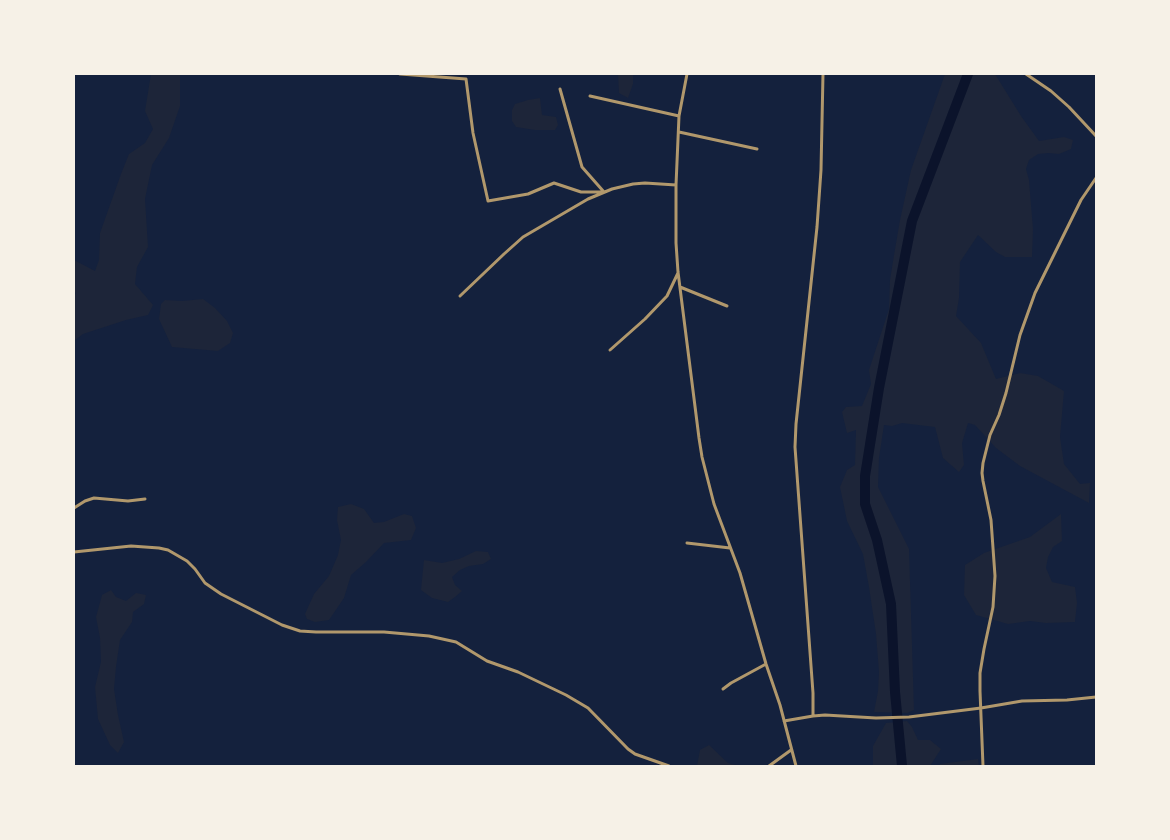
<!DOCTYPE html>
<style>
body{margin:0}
#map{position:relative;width:1170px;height:840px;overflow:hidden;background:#14213d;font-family:"IBM Plex Sans",sans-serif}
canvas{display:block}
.frame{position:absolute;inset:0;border:75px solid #f6f1e7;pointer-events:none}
</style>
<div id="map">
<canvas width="1170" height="840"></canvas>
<div class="frame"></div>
</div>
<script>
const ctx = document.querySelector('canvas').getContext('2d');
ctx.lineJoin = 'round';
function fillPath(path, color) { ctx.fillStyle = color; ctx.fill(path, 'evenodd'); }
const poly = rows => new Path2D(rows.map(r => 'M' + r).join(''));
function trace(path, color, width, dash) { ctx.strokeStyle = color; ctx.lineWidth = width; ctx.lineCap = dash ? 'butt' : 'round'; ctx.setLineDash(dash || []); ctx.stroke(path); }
const green = poly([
 [151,74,180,74,180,106,169,138,152,165,145,199,148,247,137,267,135,284,153,305,148,315,126,320,83,334,74,341,74,296,76,293,74,292,74,260,95,271,99,260,100,233,121,174,129,154,145,143,153,129,145,111],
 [618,74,633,74,633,84,628,98,619,93],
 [945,74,995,74,1021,116,1039,141,1064,137,1073,140,1071,149,1059,154,1048,153,1038,154,1029,160,1026,169,1029,180,1033,229,1032,257,1005,257,996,252,978,235,960,262,959,298,956,316,981,343,996,379,1020,373,1038,376,1064,391,1060,437,1064,464,1080,484,1090,483,1089,503,1020,466,996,448,975,425,968,423,962,443,964,465,959,472,943,458,935,427,902,423,892,426,884,425,879,458,878,487,909,549,914,710,907,713,874,712,878,691,879,672,876,634,869,587,863,554,847,521,840,487,847,470,855,465,856,430,847,433,842,412,846,407,862,406,871,384,869,370,889,309,890,280,894,255,900,220,911,170],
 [540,98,542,115,556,117,558,125,555,130,535,130,516,127,512,121,512,110,515,104,528,100],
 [203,299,215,308,227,321,233,333,230,343,218,351,172,347,159,319,161,304,165,300,182,301],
 [351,504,364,509,374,523,384,522,404,514,412,516,416,528,411,540,384,543,366,562,351,575,344,598,329,620,315,622,307,619,305,614,314,594,329,576,338,555,341,540,337,520,338,507],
 [1061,514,1062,541,1053,547,1048,557,1046,568,1052,582,1075,587,1077,603,1075,622,1046,623,1030,621,1008,624,976,615,964,595,965,565,984,553,1030,537],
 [476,551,488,552,491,559,483,564,469,566,460,570,452,577,455,585,462,591,455,597,448,602,432,598,421,590,424,560,442,563,459,559],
 [111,590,116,597,126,601,136,593,146,595,144,604,133,612,132,622,120,640,116,667,114,689,118,715,124,742,118,753,110,745,98,719,95,687,101,662,100,638,96,617,102,595],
 [907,721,912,727,918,740,930,740,941,749,930,766,873,766,873,746,886,723],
 [709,745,728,763,739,766,697,766,700,750],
 [978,759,979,766,940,766,940,764]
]);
const river = poly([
 [902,766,895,692,891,604,877,540,865,504,865,476,879,388,912,221,968,74]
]);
const minor = poly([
 [400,74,466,79,473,133,488,201,528,194,554,183,581,192,604,192,582,167,560,89],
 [687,74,679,116,676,185,676,243,678,272,699,438,702,457,714,504,740,573,766,664,780,705,796,766],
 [1026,74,1051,91,1069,107,1096,136],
 [590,96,679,116],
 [679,132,757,149],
 [680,287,727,306],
 [460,296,504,254,523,237,588,199,612,189,633,184,645,183,676,185],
 [610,350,645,319,667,296,678,273],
 [74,508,85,501,94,498,128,501,145,499],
 [687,543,730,548],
 [74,552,131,546,159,548,168,550,187,561,195,569,205,583,221,594,282,625,300,631,316,632,384,632,429,636,456,642,487,661,518,672,566,695,588,708,628,749,635,754,669,766],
 [723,689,731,683,766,664],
 [813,716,813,693,795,447,796,424,817,227,821,170,823,74],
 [784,721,813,716,825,715,876,718,909,717,981,708,1022,701,1067,700,1096,697],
 [769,766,791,750],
 [983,766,980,691,980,673,984,649,993,607,995,576,991,520,983,481,982,473,983,463,990,435,999,415,1006,393,1020,335,1035,293,1081,200,1096,178]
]);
fillPath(green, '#1d2539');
trace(river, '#0b132b', 10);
trace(minor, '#b1986c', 3);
</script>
